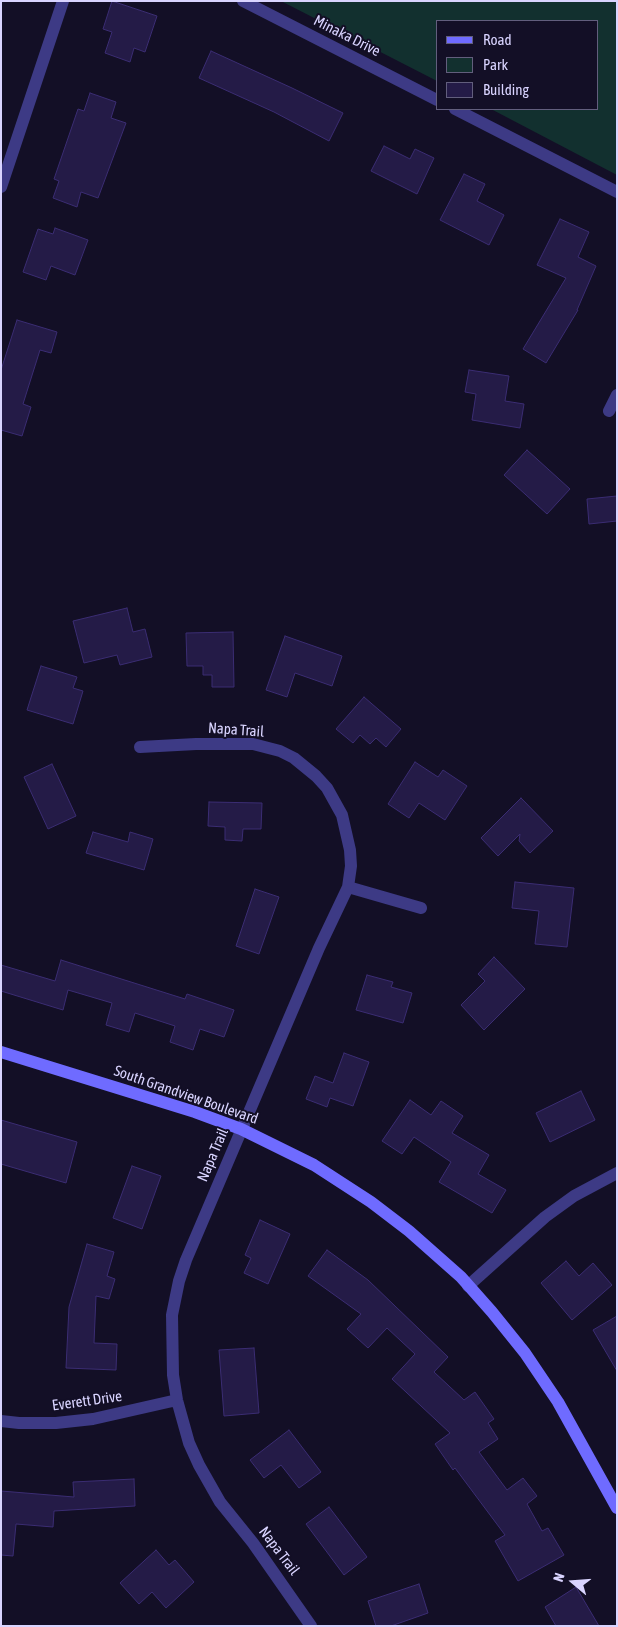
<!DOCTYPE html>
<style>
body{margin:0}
#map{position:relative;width:618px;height:1627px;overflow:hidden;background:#130f26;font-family:"Asap Condensed",sans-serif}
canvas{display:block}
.frame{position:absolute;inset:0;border:2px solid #d9d4ff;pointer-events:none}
.legend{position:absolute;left:436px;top:20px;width:162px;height:90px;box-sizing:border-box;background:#130f26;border:1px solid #625e7d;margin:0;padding:6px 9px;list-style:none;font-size:15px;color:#d9d4ff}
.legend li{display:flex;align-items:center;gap:10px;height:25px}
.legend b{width:25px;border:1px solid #625e7d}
.north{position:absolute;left:548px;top:1557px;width:50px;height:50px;-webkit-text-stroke:4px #130f26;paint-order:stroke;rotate:288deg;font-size:14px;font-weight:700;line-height:20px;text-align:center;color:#d9d4ff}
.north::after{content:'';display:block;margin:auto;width:18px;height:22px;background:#d9d4ff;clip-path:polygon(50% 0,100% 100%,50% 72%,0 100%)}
</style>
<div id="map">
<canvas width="618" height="1627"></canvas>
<div class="frame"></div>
<ul class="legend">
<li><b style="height:6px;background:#6f6bff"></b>Road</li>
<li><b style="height:14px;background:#12302f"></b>Park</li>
<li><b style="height:14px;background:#241b47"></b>Building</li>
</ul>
<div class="north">N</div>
</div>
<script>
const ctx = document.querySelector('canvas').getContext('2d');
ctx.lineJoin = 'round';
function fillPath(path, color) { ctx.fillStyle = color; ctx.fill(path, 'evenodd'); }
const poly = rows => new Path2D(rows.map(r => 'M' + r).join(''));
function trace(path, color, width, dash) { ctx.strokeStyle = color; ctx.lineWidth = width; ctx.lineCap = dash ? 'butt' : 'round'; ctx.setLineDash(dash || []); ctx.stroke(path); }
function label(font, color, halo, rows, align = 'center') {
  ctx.font = font + ' "Asap Condensed",sans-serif'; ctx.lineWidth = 4; ctx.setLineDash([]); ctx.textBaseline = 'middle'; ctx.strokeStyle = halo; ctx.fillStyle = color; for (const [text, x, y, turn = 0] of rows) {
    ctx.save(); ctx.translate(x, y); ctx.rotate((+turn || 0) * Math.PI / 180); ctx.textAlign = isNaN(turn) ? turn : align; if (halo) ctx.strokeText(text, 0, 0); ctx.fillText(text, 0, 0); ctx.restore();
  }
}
const green = poly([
 [281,1,617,1,617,175,491,109,597,109,597,21,437,21,437,81]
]);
const building = poly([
 [112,1,157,16,145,52,134,48,130,62,105,53,112,32,103,29,112,1],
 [211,51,292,88,343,113,329,141,274,112,199,78,211,51],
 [90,93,116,102,111,118,126,123,98,198,81,192,77,207,53,198,59,181,54,179,78,109,84,111,90,93],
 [384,146,410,159,415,149,434,158,417,194,371,171,384,146],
 [464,174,485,184,477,201,504,215,489,245,440,220,464,174],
 [560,219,589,232,578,257,596,266,577,310,578,310,546,363,523,349,566,278,537,265,560,219],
 [55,228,88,240,75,275,51,266,46,280,23,272,38,229,53,234,55,228],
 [17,320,57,332,51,353,40,350,23,404,31,407,22,436,1,430,1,370,17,320],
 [469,370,509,376,505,401,524,404,520,428,472,420,476,394,465,392,469,370],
 [527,450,570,489,547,514,504,475,527,450],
 [617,496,617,521,589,524,587,499,617,496],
 [127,608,133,632,145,629,152,657,120,665,117,655,84,663,73,621,127,608],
 [233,632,234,687,212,687,212,675,203,675,203,666,187,666,186,633,233,632],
 [285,636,342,656,332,686,295,673,287,697,266,690,285,636],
 [41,666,77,677,73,688,83,691,73,724,27,710,41,666],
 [364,697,401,729,386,747,376,738,370,744,360,735,353,743,336,729,364,697],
 [415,762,438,777,443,770,467,786,445,820,419,803,409,818,388,804,415,762],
 [52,764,76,816,48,829,24,777,52,764],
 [521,798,553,831,530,853,519,841,520,834,498,856,481,838,521,798],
 [209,802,262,803,261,829,243,829,242,841,225,840,225,827,208,826,209,802],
 [93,832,128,842,130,832,153,839,144,870,86,853,93,832],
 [515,882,574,888,567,947,535,944,539,911,512,908,515,882],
 [255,889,279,897,259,954,236,946,255,889],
 [494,957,525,989,484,1030,461,1005,485,981,478,974,494,957],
 [61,960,185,999,187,994,234,1010,224,1037,200,1029,193,1050,170,1042,175,1026,135,1013,129,1032,106,1025,112,1003,68,990,63,1010,1,991,1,965,55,981,61,960],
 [367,975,393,982,391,987,412,993,403,1023,356,1010,367,975],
 [344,1053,369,1062,353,1106,330,1098,327,1107,306,1099,315,1076,333,1083,344,1053],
 [581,1091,595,1120,550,1142,536,1113,581,1091],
 [410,1100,431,1115,441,1101,463,1116,452,1133,489,1155,478,1174,506,1190,492,1213,439,1182,451,1162,414,1137,402,1154,382,1141,410,1100],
 [1,1120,77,1142,66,1183,1,1164,1,1120],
 [132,1166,161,1176,142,1229,113,1218,132,1166],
 [260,1220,290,1234,268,1284,244,1273,251,1258,245,1255,260,1220],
 [87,1244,114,1252,107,1276,115,1279,109,1299,96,1296,94,1343,117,1344,116,1370,66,1368,69,1307,87,1244],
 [327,1250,368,1280,448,1357,434,1372,464,1400,475,1392,494,1419,488,1423,498,1439,479,1452,507,1490,523,1478,537,1496,527,1504,542,1531,548,1528,564,1555,518,1581,495,1541,505,1535,455,1468,453,1470,435,1444,450,1433,392,1379,415,1354,387,1328,368,1348,347,1329,361,1314,308,1276,327,1250],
 [566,1261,579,1276,593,1263,612,1285,572,1320,541,1283,566,1261],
 [617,1316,617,1371,593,1330,617,1316],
 [254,1348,259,1413,224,1416,219,1350,254,1348],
 [289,1430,321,1472,299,1488,281,1465,264,1478,250,1460,289,1430],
 [134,1479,135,1506,54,1511,53,1527,16,1524,13,1556,1,1555,1,1491,74,1497,73,1482,134,1479],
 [329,1507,367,1557,344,1575,306,1524,329,1507],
 [156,1550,169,1565,175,1560,194,1582,166,1608,152,1592,139,1604,120,1583,156,1550],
 [419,1584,428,1613,391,1626,376,1626,368,1601,419,1584],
 [576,1587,599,1626,556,1626,545,1607,576,1587]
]);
const street = poly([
 [243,1,437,100],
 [455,109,617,192],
 [1,187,63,1],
 [609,411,617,395],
 [140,747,196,744,253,744,280,751,294,758,316,776,327,788,342,815,350,850,351,866,348,887,319,948,186,1260,179,1281,172,1315,173,1375,177,1400,189,1443,199,1465,220,1502,253,1543,311,1626],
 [348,887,421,908],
 [468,1286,545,1217,574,1196,617,1173],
 [1,1421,19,1423,56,1423,93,1419,177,1400]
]);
const secondary = poly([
 [1,1052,195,1112,241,1129,314,1165,371,1202,409,1231,461,1277,492,1312,525,1353,558,1402,617,1508]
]);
const streetNames = [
 ["Minaka Drive",347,36,27],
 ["Napa Trail",236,730,4],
 ["South Grandview Boulevard",186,1095,19],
 ["Napa Trail",213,1155,-67],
 ["Everett Drive",87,1401,-8],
 ["Napa Trail",279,1551,53]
];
fillPath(green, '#12302f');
fillPath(building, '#241b47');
trace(building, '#3b2d73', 1);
trace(street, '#3d3a85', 12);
trace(secondary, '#6f6bff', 12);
label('15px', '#d9d4ff', '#130f26', streetNames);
</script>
